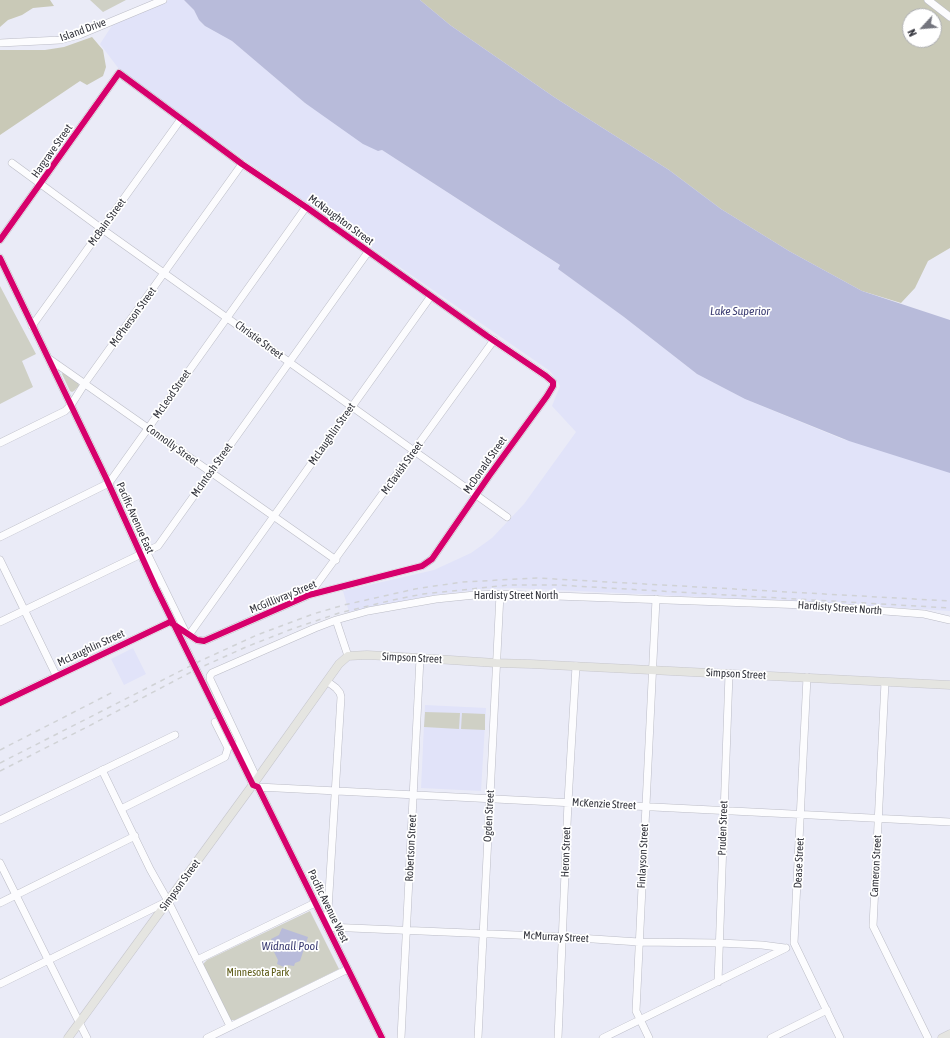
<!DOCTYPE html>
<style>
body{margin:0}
#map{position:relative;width:950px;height:1038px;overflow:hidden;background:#eaebf7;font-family:"Asap Condensed",sans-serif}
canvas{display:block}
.north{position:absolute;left:902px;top:8px;width:40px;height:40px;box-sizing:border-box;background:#fff;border:1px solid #adaeb1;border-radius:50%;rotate:244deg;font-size:11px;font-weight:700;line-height:16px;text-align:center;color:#33343c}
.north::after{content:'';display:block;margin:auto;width:14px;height:18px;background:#73747d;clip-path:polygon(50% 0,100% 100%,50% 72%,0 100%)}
</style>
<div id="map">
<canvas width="950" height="1038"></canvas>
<div class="north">N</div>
</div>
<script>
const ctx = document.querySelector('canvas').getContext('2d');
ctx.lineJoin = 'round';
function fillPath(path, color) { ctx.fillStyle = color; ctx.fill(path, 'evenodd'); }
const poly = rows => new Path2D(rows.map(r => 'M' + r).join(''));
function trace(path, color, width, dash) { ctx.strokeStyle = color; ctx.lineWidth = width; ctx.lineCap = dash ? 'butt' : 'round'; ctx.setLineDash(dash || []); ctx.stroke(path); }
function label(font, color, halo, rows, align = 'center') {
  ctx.font = font + ' "Asap Condensed",sans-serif'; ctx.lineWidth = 3.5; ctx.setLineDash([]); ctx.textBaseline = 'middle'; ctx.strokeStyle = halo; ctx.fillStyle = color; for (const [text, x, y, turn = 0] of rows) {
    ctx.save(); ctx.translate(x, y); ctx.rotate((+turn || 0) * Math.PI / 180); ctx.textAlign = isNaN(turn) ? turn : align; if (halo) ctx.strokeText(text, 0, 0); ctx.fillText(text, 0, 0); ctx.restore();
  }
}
const built = poly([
 [169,0,184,0,194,10,199,20,205,26,232,41,305,103,378,151,382,150,561,266,558,269,624,317,697,374,745,399,842,439,893,452,950,471,950,611,825,603,515,588,485,589,434,595,349,612,343,591,434,570,471,553,492,538,524,504,576,432,552,406,560,386,550,371,245,160,119,69,100,44,113,24],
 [133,648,146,674,124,685,111,659],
 [425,705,486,708,481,791,421,788]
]);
const green = poly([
 [90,0,126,0,103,12],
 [0,286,36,354,22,361,33,387,0,404],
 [63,372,78,382,79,386,74,391,72,392,70,391,62,374],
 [425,712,460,713,459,729,424,727],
 [462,713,485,714,485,730,461,729],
 [310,911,339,969,235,1020,231,1020,228,1017,203,967,204,963,207,960]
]);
const forest = poly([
 [0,0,50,0,54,6,33,8,22,15,8,20,0,27],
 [420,0,950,0,950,248,928,261,915,288,901,303,862,291,789,251,721,209,669,170,554,97,450,25],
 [910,16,934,16,934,40,910,40],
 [92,37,103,50,106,67,103,76,87,85,80,81,0,135,0,50,45,50,64,47]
]);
const water = poly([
 [184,0,420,0,450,25,554,97,669,170,721,209,789,251,862,291,950,320,950,473,849,441,745,399,697,374,624,317,558,269,560,265,382,150,378,151,363,144,305,103,232,41,205,26,199,20,194,10],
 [282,928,308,937,300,961,295,963,294,966,287,965,286,968,277,964,278,960,274,952,276,951,271,939,279,935]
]);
const minor = poly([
 [928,0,950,17],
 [0,43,60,40,79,35,163,0],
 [12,163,102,229,507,517],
 [0,240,119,73,242,164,306,207,487,336,546,376,553,382,553,386,547,396,489,476,432,559,422,566,309,595,204,641,197,640,170,622,0,703],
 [0,258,106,478,156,588],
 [32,326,181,119],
 [48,358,336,560],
 [0,443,65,411,71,405,85,383,242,164],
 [0,537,109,483,306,207],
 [146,551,185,631],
 [0,560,56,675],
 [309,595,494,340],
 [336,620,348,656],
 [0,622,158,546,368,252],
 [189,635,431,296],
 [807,677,794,943,840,1038],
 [885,682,873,926,928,1038],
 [233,744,253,785,258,787,382,1038],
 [102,770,150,869,168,901,230,1026],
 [257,779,210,679,210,676,212,673,315,628,336,620,368,611,436,599,475,595,500,594,806,605,924,614,950,620],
 [258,787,950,822],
 [121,809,225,757,228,748,215,722],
 [0,820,175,735],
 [0,863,87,1038],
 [0,903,135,836],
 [327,926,341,697,340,693,336,688,328,682],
 [327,927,563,937,639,942,719,943,762,945,785,948],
 [197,960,315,903],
 [718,982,729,674],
 [0,984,168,901],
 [207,1038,348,969],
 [401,1038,420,658],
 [478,1038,500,594],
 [558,1038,568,802,576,666],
 [603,1038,786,948],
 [649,1038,636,1011,656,599],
 [771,1038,827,1010]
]);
const major = poly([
 [68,1038,257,779,339,664,348,656,367,655,420,658,496,663,531,664,950,685],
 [942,1038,950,1034]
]);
const rail = poly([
 [0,750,115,691],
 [0,763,200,661,257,635,313,614,344,605,415,589,462,582,537,578,950,601],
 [0,771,89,726,195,670,246,647,292,629,339,613,393,600,423,594,509,585,557,585,950,608]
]);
const minorBridge = poly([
 [156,588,233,744]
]);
const cycleway = poly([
 [0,240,119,73,242,164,306,207,487,336,546,376,553,382,553,386,547,396,489,476,432,559,422,566,309,595,204,641,197,640,170,622,0,703],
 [0,258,106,478,156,588,253,785,258,787,382,1038]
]);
const streetNames = [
 ["Island Drive",83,30,-20],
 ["Hargrave Street",52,151,-55],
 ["McNaughton Street",341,220,36],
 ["McBain Street",107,222,-54],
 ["McPherson Street",133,317,-54],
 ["Christie Street",259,340,36],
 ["McLeod Street",172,394,-55],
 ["McLaughlin Street",332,434,-55],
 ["Connolly Street",172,445,36],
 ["McDonald Street",485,465,-55],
 ["McTavish Street",402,468,-54],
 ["McIntosh Street",212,470,-55],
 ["Pacific Avenue East",135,518,66],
 ["Hardisty Street North",516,596],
 ["McGillivray Street",283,597,-22],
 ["Hardisty Street North",840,608,4],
 ["McLaughlin Street",91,648,-25],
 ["Simpson Street",412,658,3],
 ["Simpson Street",736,674,3],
 ["McKenzie Street",604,804,3],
 ["Ogden Street",489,816,-87],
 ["Pruden Street",723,828,-88],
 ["Robertson Street",411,848,-87],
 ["Heron Street",566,852,-88],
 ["Finlayson Street",643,856,-87],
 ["Dease Street",799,863,-87],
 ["Cameron Street",876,866,-87],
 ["Simpson Street",180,885,-54],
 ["Pacific Avenue West",328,906,64],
 ["McMurray Street",556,937,3]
];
const parkNames = [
 ["Minnesota Park",258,973]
];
const waterNames = [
 ["Lake Superior",740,311],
 ["Widnall Pool",290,946]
];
fillPath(built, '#e1e3f9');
fillPath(green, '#cfd0c5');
fillPath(forest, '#c9c9b7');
fillPath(water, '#b8bbda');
trace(minor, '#bbbcc6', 8);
trace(major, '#c7c7cd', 9);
trace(minor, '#fcfcfe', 7);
trace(major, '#e5e5e1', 8);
trace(rail, '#d0d2d5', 1.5, [5, 5]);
trace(minorBridge, '#bbbcc6', 8, []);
trace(minorBridge, '#fcfcfe', 7);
trace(cycleway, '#d6006c', 6);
label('11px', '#33343c', '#fff', streetNames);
label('11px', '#5d5b16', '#fff', parkNames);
label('italic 12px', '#3d3e73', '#fff', waterNames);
</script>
